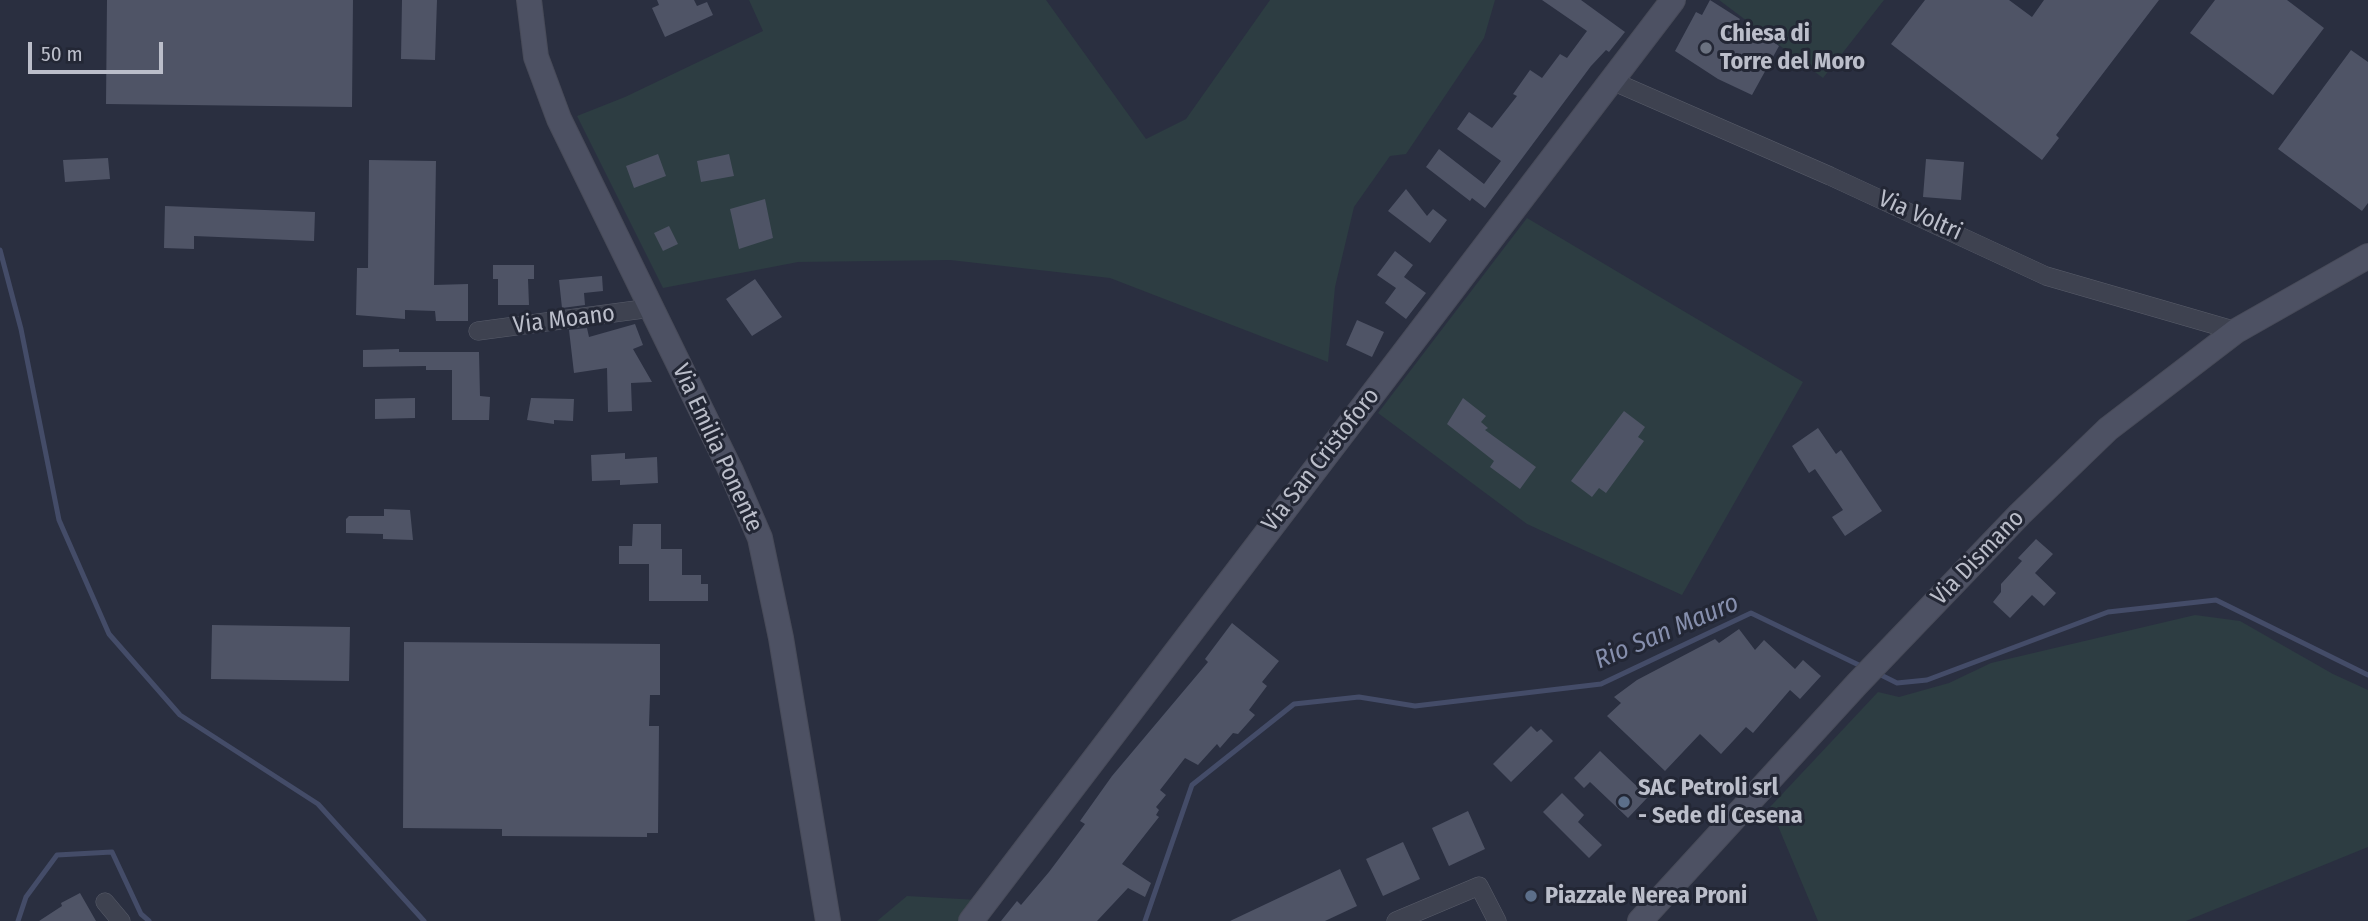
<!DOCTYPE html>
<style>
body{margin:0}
#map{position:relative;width:2368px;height:921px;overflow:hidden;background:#2a2f40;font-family:"Fira Sans Condensed",sans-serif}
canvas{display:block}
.scale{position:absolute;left:28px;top:42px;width:135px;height:32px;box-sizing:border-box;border:4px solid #bbbeca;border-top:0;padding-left:9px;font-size:21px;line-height:24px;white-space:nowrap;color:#bbbeca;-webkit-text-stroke:5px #232735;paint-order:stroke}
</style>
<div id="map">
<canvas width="2368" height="921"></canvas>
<div class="scale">50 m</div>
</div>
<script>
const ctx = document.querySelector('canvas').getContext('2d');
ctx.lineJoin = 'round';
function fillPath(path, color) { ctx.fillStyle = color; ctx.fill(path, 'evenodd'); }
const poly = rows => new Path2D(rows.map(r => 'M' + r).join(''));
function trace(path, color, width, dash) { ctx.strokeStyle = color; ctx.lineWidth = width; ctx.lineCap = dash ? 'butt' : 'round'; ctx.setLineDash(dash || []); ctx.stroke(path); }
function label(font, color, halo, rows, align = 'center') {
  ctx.font = font + ' "Fira Sans Condensed",sans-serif'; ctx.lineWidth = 6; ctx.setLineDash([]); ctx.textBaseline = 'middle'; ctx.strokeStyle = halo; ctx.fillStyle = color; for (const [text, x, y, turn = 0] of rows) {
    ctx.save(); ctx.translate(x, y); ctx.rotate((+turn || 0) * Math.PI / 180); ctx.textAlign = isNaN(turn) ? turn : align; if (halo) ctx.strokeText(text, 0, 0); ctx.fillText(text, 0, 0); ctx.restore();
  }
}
const green = poly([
 [749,0,1046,0,1146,139,1186,119,1270,0,1495,0,1484,38,1406,154,1390,156,1354,207,1335,287,1328,362,1110,278,950,260,798,262,663,288,577,116,625,97,763,31],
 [1719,0,1884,0,1823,78],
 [1527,218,1803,382,1682,595,1527,524,1378,413],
 [2195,615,2240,621,2333,674,2368,690,2368,847,2186,921,1818,921,1770,807,1878,692,1899,697,1949,683,1991,663],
 [907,896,978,900,962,921,877,921]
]);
const stream = poly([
 [0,250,21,329,59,520,109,634,180,715,318,804,424,921],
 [1877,673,1897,683,1927,680,2108,612,2216,600,2368,675],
 [18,921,26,897,57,855,112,852,141,914,149,921],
 [1145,921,1192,785,1294,704,1359,697,1415,706,1601,684,1751,613,1865,668]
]);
const building = poly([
 [107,0,353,0,352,107,106,104],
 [402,0,437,0,435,60,401,59],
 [657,0,694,0,697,6,707,2,713,15,665,37,652,8,659,5],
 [1542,0,1581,0,1625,32,1609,52,1606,50,1591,66,1485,208,1472,198,1470,201,1426,167,1439,149,1484,184,1501,161,1457,129,1469,112,1492,128,1517,96,1513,94,1530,70,1542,78,1560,54,1567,58,1587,31],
 [1710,0,1740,19,1736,25,1763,40,1765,36,1779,46,1752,95,1718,79,1675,51,1696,12,1702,15],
 [1925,0,2009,0,2032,17,2044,0,2159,0,2056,135,2059,138,2042,160,1891,44],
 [2215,0,2287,0,2324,28,2273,95,2190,33],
 [2351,50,2368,62,2368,203,2362,211,2278,149],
 [658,154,666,176,634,188,626,166],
 [729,154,734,176,701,182,697,161],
 [108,158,110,179,65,182,63,160],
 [1926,159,1964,162,1961,200,1923,197],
 [369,160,436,161,434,285,468,284,468,321,436,321,435,311,405,310,405,319,356,315,357,268,368,268],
 [1406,189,1427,216,1433,209,1447,220,1430,243,1388,211],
 [765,199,773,238,739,249,730,209],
 [165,206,315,212,314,241,194,236,194,249,164,248],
 [669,226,678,244,663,251,654,233],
 [1395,251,1413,265,1404,277,1426,293,1406,319,1385,303,1396,288,1377,275],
 [493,265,534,265,534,279,528,279,529,305,498,305,498,279,493,279],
 [602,276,603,291,584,293,585,305,562,308,559,280],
 [755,279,782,317,752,336,726,299],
 [1357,320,1384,332,1372,357,1346,345],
 [635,324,643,345,633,349,652,382,631,383,632,411,608,412,607,368,574,373,569,330,587,328,589,337],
 [399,349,399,352,479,352,480,396,490,397,489,420,452,420,452,370,426,370,426,366,363,367,363,350],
 [415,398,415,418,375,419,375,399],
 [531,398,574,399,573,421,554,420,554,424,527,420],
 [1463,398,1486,416,1481,422,1488,428,1485,430,1536,467,1520,489,1490,467,1494,461,1447,424],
 [1624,411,1645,427,1638,437,1644,441,1606,493,1599,488,1592,497,1571,481],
 [1818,428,1836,454,1841,450,1882,511,1845,536,1832,517,1843,510,1815,469,1809,473,1792,446],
 [625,453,625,459,657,457,658,483,620,485,620,480,592,481,591,455],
 [384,509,410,510,413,540,383,539,383,534,346,533,346,519,349,516,384,516],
 [633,524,661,524,661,549,682,549,682,575,701,575,701,584,708,584,708,601,649,601,649,564,619,564,619,546,632,546],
 [2036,539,2053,554,2035,573,2056,593,2044,606,2032,595,2010,618,1993,602,2001,592,2001,584,2022,561,2018,558],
 [1232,623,1279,661,1262,682,1267,686,1249,710,1255,715,1238,734,1233,733,1220,748,1217,744,1198,765,1185,758,1160,790,1166,795,1156,807,1159,810,1156,815,1159,817,1122,864,1151,883,1145,897,1128,888,1097,921,1001,921,1017,901,1021,905,1049,872,1085,824,1080,821,1112,776,1208,662,1205,659],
 [212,625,350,627,349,681,211,679],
 [1739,629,1755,650,1764,640,1795,669,1803,660,1821,676,1800,699,1790,690,1753,733,1746,727,1721,754,1700,734,1665,771,1607,716,1621,703,1614,697,1637,680,1715,639,1719,643],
 [404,642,660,644,660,695,650,695,649,726,659,726,658,833,647,833,647,837,502,836,502,829,403,828],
 [1531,726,1537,732,1541,729,1553,741,1511,782,1493,764],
 [1600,751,1648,797,1628,818,1590,782,1584,788,1574,778],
 [1562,793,1584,815,1578,822,1602,845,1589,858,1543,812],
 [1468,811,1485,849,1449,866,1432,828],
 [1403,842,1420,879,1383,896,1366,859],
 [1340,869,1357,906,1325,921,1230,921],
 [80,893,96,921,39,921,62,906,61,903]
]);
const street = poly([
 [1610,80,1830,176,2046,276,2236,331],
 [478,331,651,308],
 [105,902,121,921],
 [1396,921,1479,886,1497,921]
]);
const secondary = poly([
 [529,0,536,57,559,119,731,471,760,538,781,638,828,921],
 [971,921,1673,0],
 [1640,921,1857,684,2020,514,2108,429,2236,331,2368,256]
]);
const markers = [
 [1706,48,7,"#6b7280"],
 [1624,802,7,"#5c6f8a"],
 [1531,896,7,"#5c6f8a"]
];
const poiNames = [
 ["Chiesa di",1720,34],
 ["Torre del Moro",1720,62],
 ["SAC Petroli srl",1638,788],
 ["- Sede di Cesena",1638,816],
 ["Piazzale Nerea Proni",1545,896]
];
const streetNames = [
 ["Via Voltri",1920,216,24],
 ["Via Moano",564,320,-7],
 ["Via Emilia Ponente",717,448,65],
 ["Via San Cristoforo",1321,460,-52],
 ["Via Dismano",1978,558,-46]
];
const waterNames = [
 ["Rio San Mauro",1667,632,-23]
];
fillPath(green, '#2d3d42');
trace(stream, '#444c68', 5);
fillPath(building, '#4f5466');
trace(street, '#595d6a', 19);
trace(secondary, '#484b59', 26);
trace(street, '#3e4250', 18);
trace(secondary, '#4d5163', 24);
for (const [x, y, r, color] of markers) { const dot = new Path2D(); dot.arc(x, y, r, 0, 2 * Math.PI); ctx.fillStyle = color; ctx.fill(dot); trace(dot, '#232735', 2.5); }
label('bold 24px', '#bbbeca', '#232735', poiNames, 'left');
label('24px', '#bbbeca', '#232735', streetNames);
label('italic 26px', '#868fad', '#232735', waterNames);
</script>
